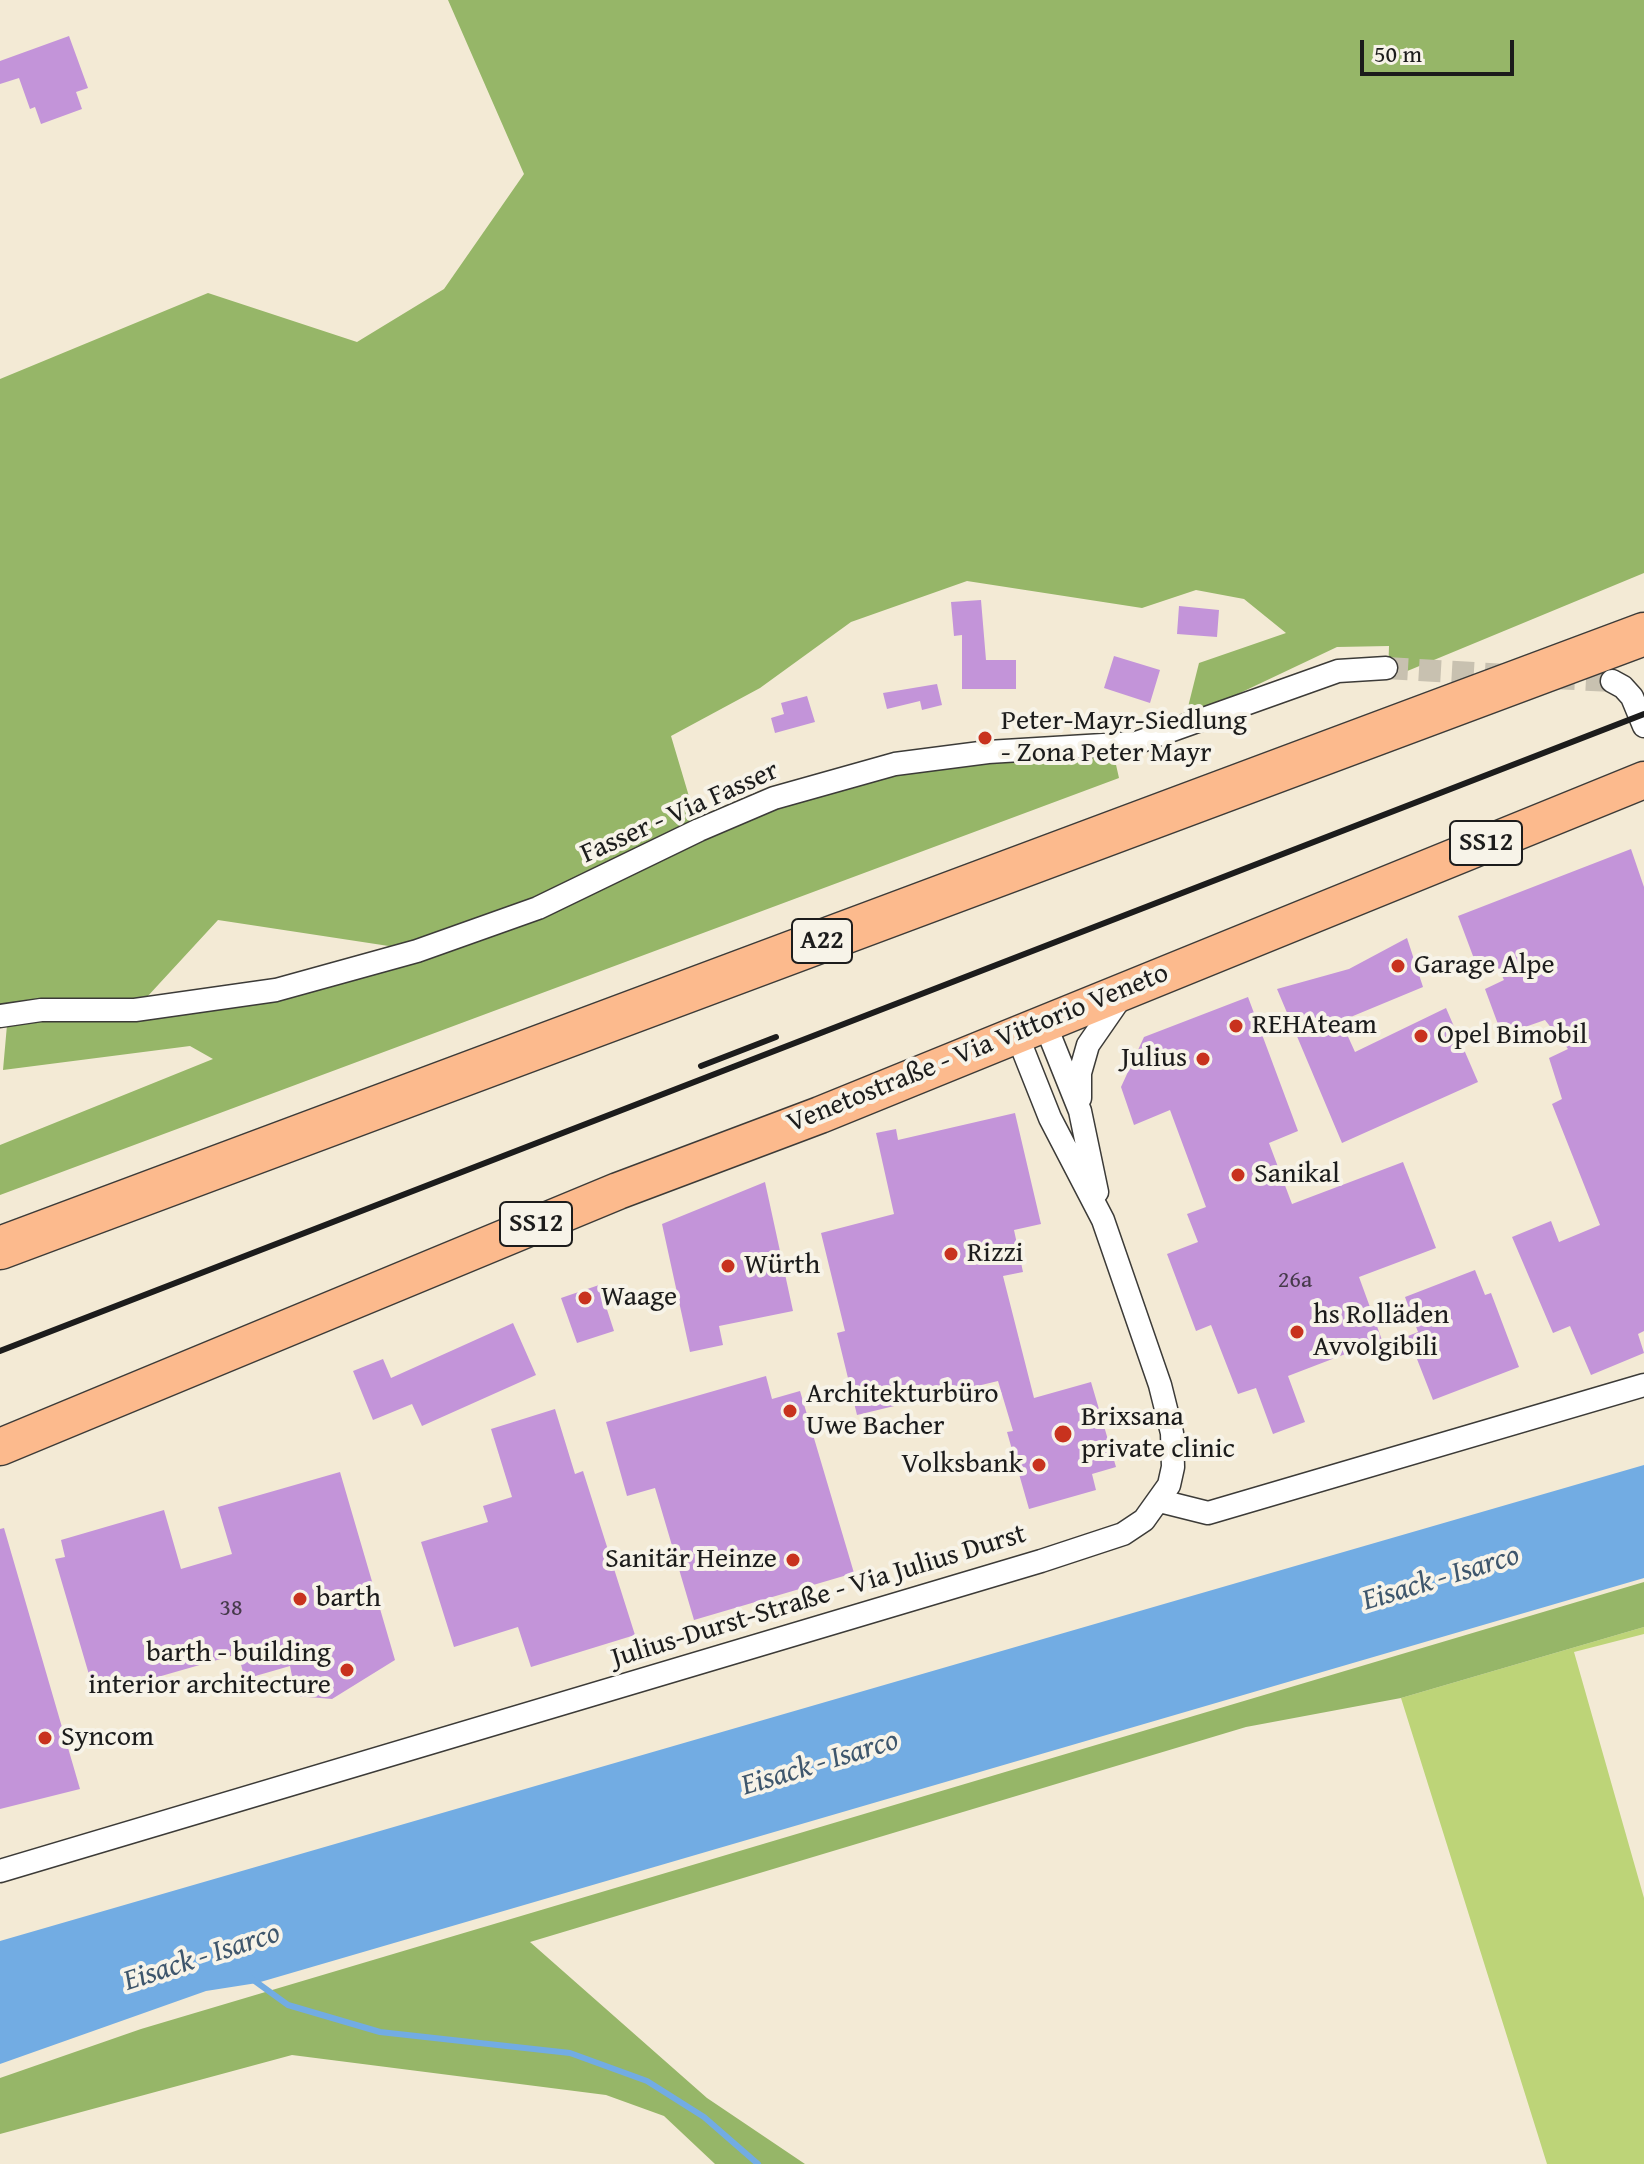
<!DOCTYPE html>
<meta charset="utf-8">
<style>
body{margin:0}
#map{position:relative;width:1644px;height:2164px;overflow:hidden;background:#f3ead5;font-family:"Gentium Book Plus",serif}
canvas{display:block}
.scale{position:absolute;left:1360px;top:40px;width:154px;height:36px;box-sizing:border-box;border:4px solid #1c1c1c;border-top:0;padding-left:10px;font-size:24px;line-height:28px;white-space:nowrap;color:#1c1c1c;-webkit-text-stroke:6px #f7f3e8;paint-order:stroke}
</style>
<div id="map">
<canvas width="1644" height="2164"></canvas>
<div class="scale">50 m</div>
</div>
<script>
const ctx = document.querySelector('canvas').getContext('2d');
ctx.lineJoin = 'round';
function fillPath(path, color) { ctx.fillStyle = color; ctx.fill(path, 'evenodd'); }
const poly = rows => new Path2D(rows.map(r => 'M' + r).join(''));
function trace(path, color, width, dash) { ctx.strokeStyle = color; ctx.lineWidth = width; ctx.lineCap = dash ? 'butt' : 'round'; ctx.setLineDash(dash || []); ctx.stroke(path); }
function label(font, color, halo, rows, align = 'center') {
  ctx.font = font + ' "Gentium Book Plus",serif'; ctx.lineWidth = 8; ctx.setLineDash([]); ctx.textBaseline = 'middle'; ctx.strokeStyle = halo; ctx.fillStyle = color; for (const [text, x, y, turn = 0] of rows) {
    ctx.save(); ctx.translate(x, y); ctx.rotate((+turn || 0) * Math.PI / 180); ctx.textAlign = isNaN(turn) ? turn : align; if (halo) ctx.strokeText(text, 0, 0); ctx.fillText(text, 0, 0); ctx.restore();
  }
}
const green = poly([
 [1644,1627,1644,1634,1574,1652,1644,1898,1644,2164,1547,2164,1401,1698]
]);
const forest = poly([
 [448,0,1644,0,1644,573,1388,679,1389,646,1337,647,1185,719,1199,663,1286,633,1244,599,1196,590,1142,608,967,581,851,622,760,688,671,736,699,830,895,764,1112,747,1119,778,0,1195,0,1145,213,1059,190,1046,3,1070,7,1025,135,1011,415,950,218,920,135,1010,0,1016,0,379,208,293,357,342,444,289,524,174],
 [1644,1582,1644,1627,1401,1698,1246,1727,530,1942,707,2098,805,2164,715,2164,664,2116,606,2095,292,2055,0,2134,0,2078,141,2029]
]);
const water = poly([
 [1644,1465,1644,1578,257,1983,206,1991,0,2064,0,1941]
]);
const stream = poly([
 [252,1979,288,2005,380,2032,570,2053,647,2081,704,2117,758,2164]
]);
const building = poly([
 [69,36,88,88,76,92,82,109,41,124,35,107,30,109,19,78,0,84,0,61],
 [981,600,986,660,1016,660,1016,689,962,689,962,635,954,636,951,602],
 [1179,606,1219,610,1217,637,1177,634],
 [1114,656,1160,670,1150,703,1104,688],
 [937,684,942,705,922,710,920,701,887,709,883,693],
 [807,696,815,722,775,733,771,718,784,714,781,703],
 [1631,849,1644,887,1644,1331,1638,1334,1644,1353,1591,1375,1570,1326,1553,1333,1512,1237,1551,1221,1559,1242,1600,1225,1552,1104,1562,1099,1549,1058,1568,1049,1545,1020,1502,1035,1485,989,1504,980,1493,957,1476,964,1458,916],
 [1407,938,1423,987,1341,1021,1355,1052,1446,1008,1478,1082,1342,1143,1277,989,1349,969],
 [1248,997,1298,1131,1269,1143,1292,1204,1403,1162,1436,1248,1359,1277,1382,1340,1288,1376,1305,1422,1273,1434,1256,1388,1238,1394,1211,1325,1196,1331,1167,1254,1198,1242,1187,1214,1206,1207,1170,1110,1134,1125,1121,1087,1144,1037],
 [1015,1113,1041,1224,1014,1230,1023,1272,1003,1276,1034,1398,1091,1382,1116,1467,1092,1474,1096,1490,1029,1509,1007,1432,1013,1431,998,1381,857,1415,837,1333,845,1331,821,1233,894,1214,876,1133,896,1129,898,1140],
 [765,1182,793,1311,719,1326,723,1345,690,1352,662,1224],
 [1475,1270,1485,1295,1491,1293,1519,1367,1433,1400,1408,1336,1418,1332,1405,1297],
 [599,1285,614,1331,577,1343,561,1298],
 [513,1323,536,1375,422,1426,412,1404,373,1420,353,1371,383,1359,391,1378],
 [766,1376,772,1399,800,1391,854,1573,694,1620,655,1488,627,1496,606,1422],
 [555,1409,575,1474,583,1471,635,1635,531,1667,518,1627,454,1647,421,1542,488,1522,483,1506,512,1497,491,1429],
 [340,1472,395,1660,332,1699,296,1696,290,1666,245,1679,238,1654,95,1695,55,1559,65,1557,61,1540,164,1510,181,1569,232,1554,218,1507],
 [4,1528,80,1789,0,1809,0,1529]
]);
const streetTunnel = poly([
 [1386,668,1507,675],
 [1553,678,1612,681]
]);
const street = poly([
 [1612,681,1623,687,1632,697,1644,726],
 [0,1016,41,1010,135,1010,276,990,417,951,538,908,699,830,774,798,895,764,988,752,1136,743,1338,671,1386,668],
 [1045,1024,1080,1111,1097,1192],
 [1080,1098,1080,1073,1088,1045,1124,993],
 [1160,1501,1208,1513,1644,1385],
 [0,1871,1041,1561,1123,1534,1144,1520,1169,1485,1173,1467,1172,1433,1160,1385,1103,1220,1050,1118,1017,1035]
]);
const primary = poly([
 [0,1447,618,1191,820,1115,1644,780]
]);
const highway = poly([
 [0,1248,1644,634]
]);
const rail = poly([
 [701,1066,776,1037],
 [0,1351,1644,714]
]);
const markers = [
 [985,738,8,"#c8321e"],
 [1398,966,8,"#c8321e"],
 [1236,1026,8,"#c8321e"],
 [1421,1036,8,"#c8321e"],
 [1203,1059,8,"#c8321e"],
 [1238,1175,8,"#c8321e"],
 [951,1254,8,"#c8321e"],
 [728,1266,8,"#c8321e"],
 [585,1298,8,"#c8321e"],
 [1297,1332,8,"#c8321e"],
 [790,1411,8,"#c8321e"],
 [1063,1434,10,"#c8321e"],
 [1039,1465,8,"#c8321e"],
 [793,1560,8,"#c8321e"],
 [300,1599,8,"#c8321e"],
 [347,1670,8,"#c8321e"],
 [45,1738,8,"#c8321e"]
];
const numberNames = [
 ["26a",1295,1281],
 ["38",231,1609]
];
const shields = [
 [1486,843,72],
 [822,941,60],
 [536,1224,72]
];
const shieldNames = [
 ["SS12",1486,843],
 ["A22",822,941],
 ["SS12",536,1224]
];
const poiNames = [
 ["Peter-Mayr-Siedlung",1001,722],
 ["- Zona Peter Mayr",1001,754],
 ["Garage Alpe",1414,966],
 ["REHAteam",1252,1026],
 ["Opel Bimobil",1437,1036],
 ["Julius",1187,1059,"right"],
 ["Sanikal",1254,1175],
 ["Rizzi",967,1254],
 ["Würth",744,1266],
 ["Waage",601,1298],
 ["hs Rolläden",1313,1316],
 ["Avvolgibili",1313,1348],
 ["Architekturbüro",806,1395],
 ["Uwe Bacher",806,1427],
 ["Brixsana",1081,1418],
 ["private clinic",1081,1450],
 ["Volksbank",1023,1465,"right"],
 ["Sanitär Heinze",777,1560,"right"],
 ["barth",316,1599],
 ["barth - building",331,1654,"right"],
 ["interior architecture",331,1686,"right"],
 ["Syncom",61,1738]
];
const streetNames = [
 ["Fasser - Via Fasser",680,813,-24],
 ["Venetostraße - Via Vittorio Veneto",978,1049,-22],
 ["Julius-Durst-Straße - Via Julius Durst",819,1597,-17]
];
const waterNames = [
 ["Eisack - Isarco",1441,1579,-17],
 ["Eisack - Isarco",820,1764,-17],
 ["Eisack - Isarco",202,1958,-18]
];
fillPath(green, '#bdd478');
fillPath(forest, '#96b668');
fillPath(water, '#72ace3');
trace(stream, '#72ace3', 6);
fillPath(building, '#c394d9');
trace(streetTunnel, '#c8c1b0', 22, [22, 11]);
trace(street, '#3c3b38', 25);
trace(primary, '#3c3b38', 39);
trace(highway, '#3c3b38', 45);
trace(street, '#fff', 22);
trace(primary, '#fcba8d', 36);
trace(highway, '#fcba8d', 42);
trace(rail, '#1c1c1c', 6);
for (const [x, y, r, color] of markers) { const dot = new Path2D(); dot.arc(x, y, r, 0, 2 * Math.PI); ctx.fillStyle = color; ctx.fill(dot); trace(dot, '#f7f3e8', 3); }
label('24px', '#463a4b', null, numberNames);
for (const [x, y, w] of shields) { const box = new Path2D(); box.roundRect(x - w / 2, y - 22, w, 44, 6); ctx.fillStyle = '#f7f3e8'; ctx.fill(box); trace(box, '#1c1c1c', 2); }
label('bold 26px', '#1c1c1c', null, shieldNames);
label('28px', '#1c1c1c', '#f7f3e8', poiNames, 'left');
label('28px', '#1c1c1c', '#f7f3e8', streetNames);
label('italic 30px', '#3e566c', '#f7f3e8', waterNames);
</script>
